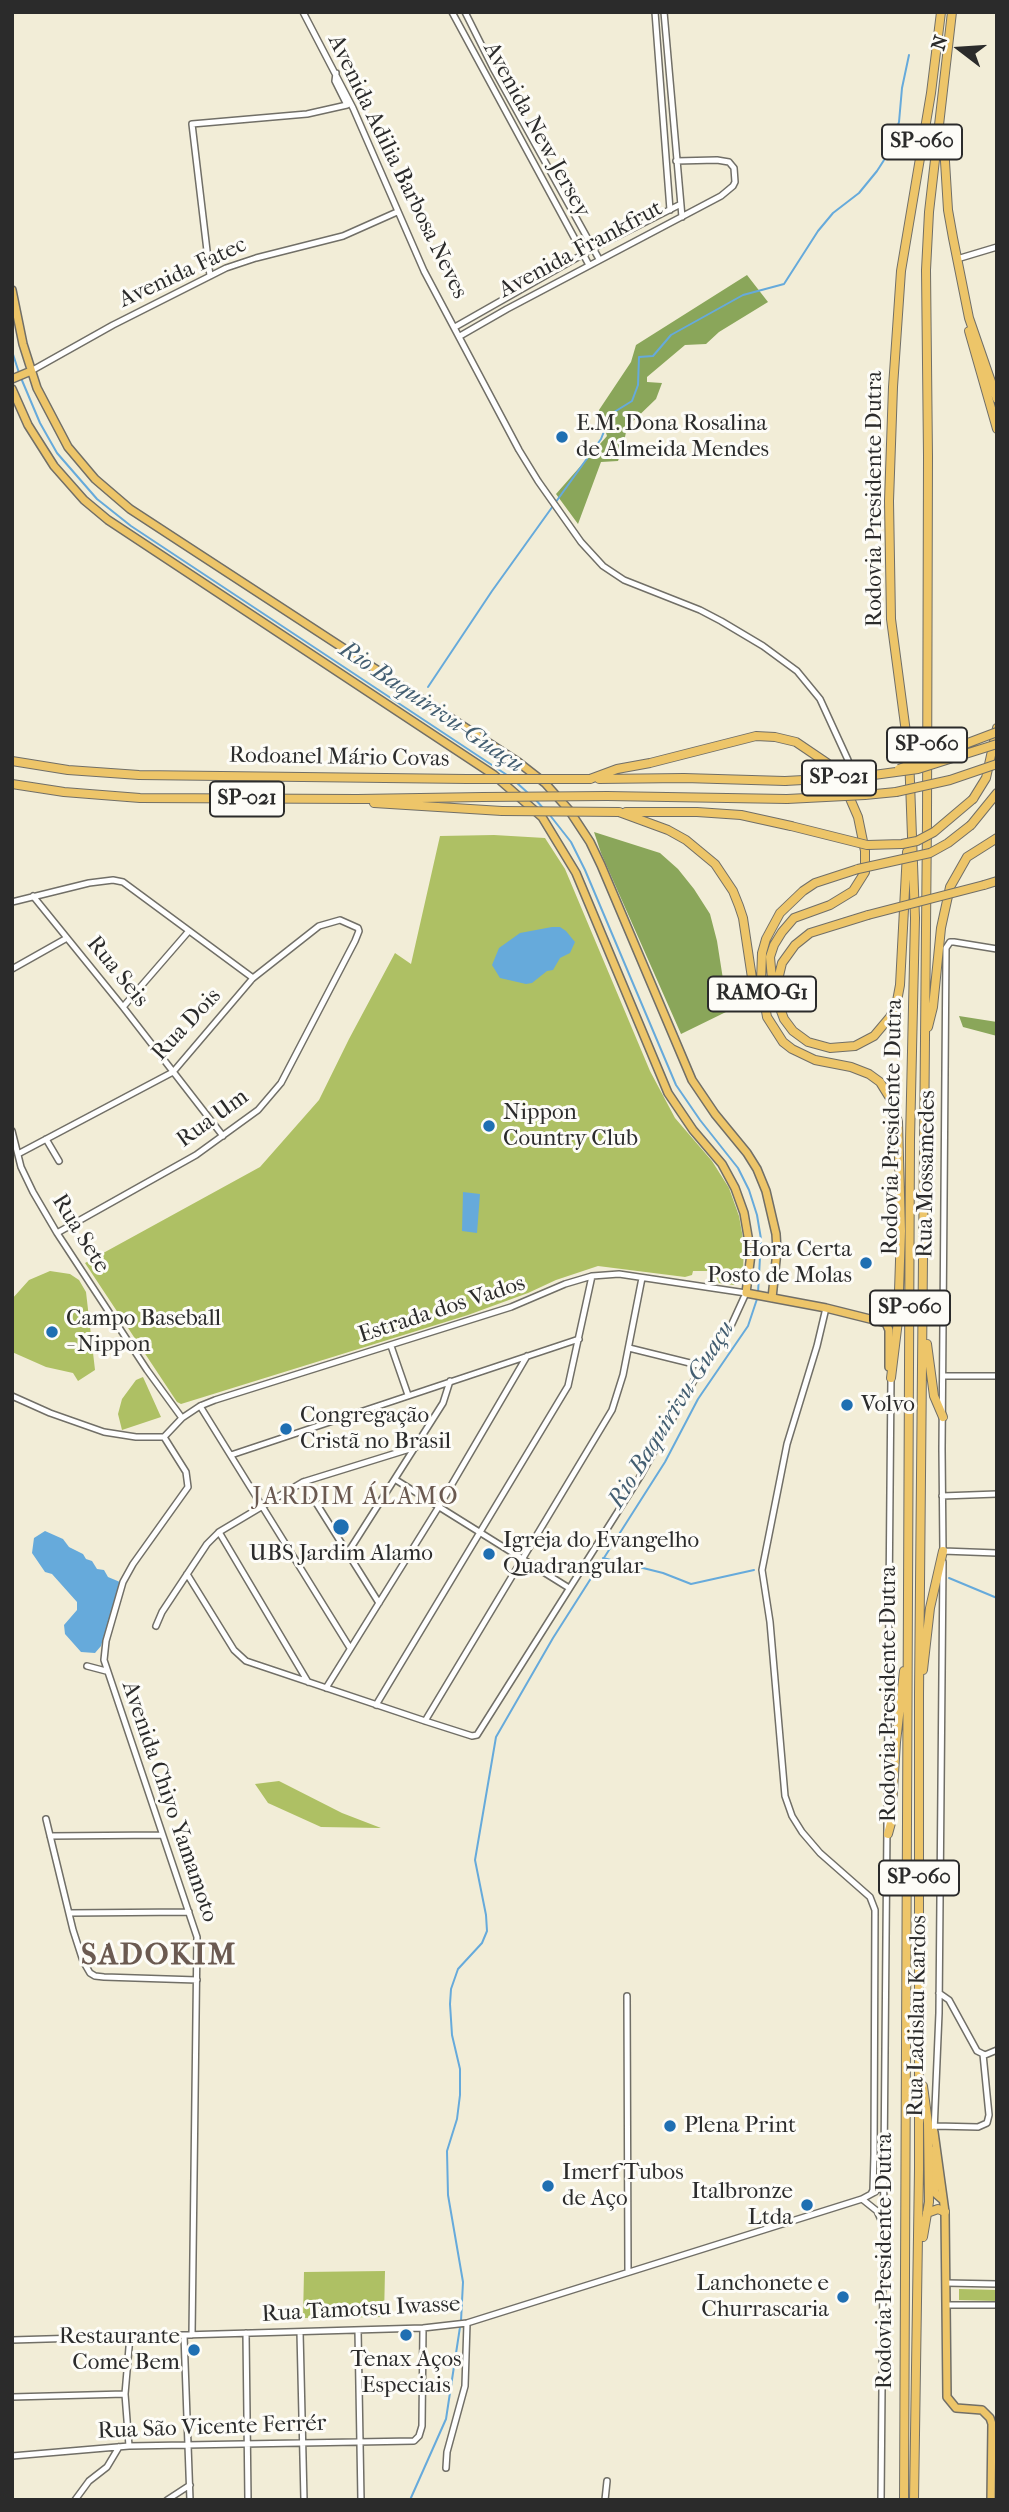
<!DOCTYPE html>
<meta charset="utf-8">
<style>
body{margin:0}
#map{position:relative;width:1009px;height:2512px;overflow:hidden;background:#f2edd7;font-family:"IM FELL French Canon",serif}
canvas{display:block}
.frame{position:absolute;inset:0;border:14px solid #2b2b2b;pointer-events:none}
.north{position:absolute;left:925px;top:14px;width:70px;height:70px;-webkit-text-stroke:5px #fdfcf7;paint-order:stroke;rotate:287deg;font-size:19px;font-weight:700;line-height:28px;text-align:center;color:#2b2b2b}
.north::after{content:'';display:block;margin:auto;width:24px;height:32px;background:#2b2b2b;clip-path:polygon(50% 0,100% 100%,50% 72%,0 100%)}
</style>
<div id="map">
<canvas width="1009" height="2512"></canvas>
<div class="frame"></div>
<div class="north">N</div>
</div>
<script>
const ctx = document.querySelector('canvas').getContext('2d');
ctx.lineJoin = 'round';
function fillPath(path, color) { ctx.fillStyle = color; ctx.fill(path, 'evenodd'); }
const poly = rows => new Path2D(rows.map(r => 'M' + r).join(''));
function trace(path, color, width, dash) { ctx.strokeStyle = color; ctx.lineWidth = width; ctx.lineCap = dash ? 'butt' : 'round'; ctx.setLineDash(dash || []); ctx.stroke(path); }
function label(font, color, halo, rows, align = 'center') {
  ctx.font = font + ' "IM FELL French Canon",serif'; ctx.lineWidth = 6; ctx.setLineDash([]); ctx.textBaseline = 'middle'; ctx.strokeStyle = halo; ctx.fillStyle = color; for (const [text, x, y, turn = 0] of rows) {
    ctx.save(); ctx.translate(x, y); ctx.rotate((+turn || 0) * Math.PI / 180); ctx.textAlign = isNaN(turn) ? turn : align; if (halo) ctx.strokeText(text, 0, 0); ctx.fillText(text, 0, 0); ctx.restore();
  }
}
const green = poly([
 [494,835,545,838,565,869,650,1071,675,1118,712,1161,729,1188,739,1216,744,1244,743,1272,740,1281,734,1285,719,1283,714,1271,693,1271,692,1275,685,1277,598,1266,556,1280,528,1293,468,1315,181,1404,177,1402,85,1263,260,1167,319,1100,349,1039,395,953,411,964,440,836],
 [50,1271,70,1274,79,1280,86,1292,95,1370,78,1381,73,1373,46,1367,12,1352,12,1299,29,1280],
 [143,1377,161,1417,122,1430,118,1414,122,1399,136,1380],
 [279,1781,342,1813,381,1828,321,1827,268,1803,255,1784],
 [385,2271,384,2317,303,2318,304,2272],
 [959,2289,997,2290,997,2301,959,2300]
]);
const forest = poly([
 [747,275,768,302,719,332,706,344,685,345,647,377,647,382,662,383,656,399,627,427,623,447,618,461,601,462,578,524,556,494,607,436,599,410,631,362,636,345],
 [594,832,660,853,678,869,694,889,710,914,717,941,728,1011,681,1034,601,853],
 [959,1016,997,1022,997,1036,963,1027]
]);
const water = poly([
 [552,927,560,927,566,931,575,942,570,953,560,958,553,970,547,971,532,983,526,984,500,978,492,965,499,948,520,933],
 [463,1192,480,1194,477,1233,462,1231],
 [45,1531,63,1539,69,1547,83,1554,86,1559,92,1561,97,1569,104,1570,108,1577,120,1582,101,1646,95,1653,81,1652,65,1634,64,1625,77,1610,77,1602,52,1574,45,1572,32,1553,34,1538]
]);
const stream = poly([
 [12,351,19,373],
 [21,378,40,423,57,453,97,499,131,526,507,775],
 [428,687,492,591,601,439,611,414,632,401,638,385,639,357,653,356,671,335,743,295,784,284,818,231,833,213,859,193,877,171,886,157,899,122,902,88,909,55],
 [517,783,528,793],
 [535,799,543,808],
 [549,814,571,842,585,870,676,1085,700,1120,738,1168,749,1190,757,1215,761,1239,758,1293],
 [603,1558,663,1573,691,1584,754,1570],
 [949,1578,997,1598],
 [461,2321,463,2282,448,2195,447,2151,457,2119,460,2095,460,2069,452,2035,450,2004,451,1989,458,1969,482,1943,487,1931,486,1915,475,1860,496,1737,553,1638,665,1462,698,1399,748,1326,757,1299],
 [410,2500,446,2419,460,2327]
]);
const minor = poly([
 [303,12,353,108,424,271,519,450,538,481,581,542,603,566,624,580,700,610,721,621,763,646,797,671,820,699,848,760],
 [452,12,589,265],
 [465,12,493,68,599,259],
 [655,12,670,210],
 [664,12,682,217],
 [336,73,335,81,347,105],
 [957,259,997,247],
 [210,276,192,124,307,114,347,105],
 [455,327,594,248,679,205],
 [460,336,507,309,721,196,733,186,735,182,734,168,729,162,717,160,676,161],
 [31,371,113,325,226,268,256,258,343,236,397,212],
 [33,896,123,1007,223,1136],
 [12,902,89,883,113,880,123,882,253,978],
 [12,969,67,938],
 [123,1007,188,932],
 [12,1131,21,1167,33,1192,57,1233,147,1370,182,1418],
 [46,1139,59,1161],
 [18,1154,173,1072,253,978,319,926,340,920,358,928,359,931,355,941,281,1083,258,1110,196,1155,57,1233],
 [826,1308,817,1346,787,1444,762,1570,770,1622,785,1796,792,1816,802,1832,820,1853,870,1897,875,1910,874,2155,873,2190,871,2194],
 [391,1346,408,1395],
 [629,1348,702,1366],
 [944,1376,997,1376],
 [12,1396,50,1413,104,1432,136,1437,164,1437],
 [200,1406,350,1648],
 [164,1437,182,1418,200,1406,215,1400,511,1307,565,1284,592,1276,619,1274,746,1293,730,1328,702,1366,641,1475,477,1735,472,1736,425,1721,246,1661,234,1650,187,1574],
 [164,1437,186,1472,188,1487,133,1564,123,1582,106,1641,104,1660,197,1937,192,2335],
 [231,1455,579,1339],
 [396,1480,569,1588],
 [303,1482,379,1603],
 [942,1496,997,1494],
 [219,1532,308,1682],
 [943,1551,997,1553],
 [943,1552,942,1449,946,948,950,942,954,942,997,949],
 [347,1554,443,1403,450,1381],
 [156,1626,162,1612,207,1544,219,1532,303,1482,416,1447],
 [87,1666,106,1671],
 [326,1688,438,1508,527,1356],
 [376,1705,568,1386,592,1276],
 [425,1721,612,1410,623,1375,642,1278],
 [46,1819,73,1930,83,1961,90,1973,95,1976,104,1977,197,1980],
 [50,1836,162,1835],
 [69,1913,189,1912],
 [939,1993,949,2000,977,2051,985,2055,997,2050],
 [627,1996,628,2272],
 [935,2126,978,2127,987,2123,989,2115,983,2054],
 [934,2132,939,2013,943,1562],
 [862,2199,877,2211,882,2222],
 [946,2283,997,2284],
 [946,2305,997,2305],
 [358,2330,361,2500],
 [300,2332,304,2500],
 [246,2333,248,2500],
 [184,2335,190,2500],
 [12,2340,423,2328,467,2323,862,2199,875,2192,883,2183],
 [12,2397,125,2394],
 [129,2446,125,2394,130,2336],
 [12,2456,129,2446,414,2441,419,2436,422,2426,423,2328],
 [446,2468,447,2452,465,2386,467,2323],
 [75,2500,89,2481,107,2467,119,2447],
 [167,2500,190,2485],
 [605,2500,607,2481],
 [881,2500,891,1378]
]);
const major = poly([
 [12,290,23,344,37,388,68,447,95,479,130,509,179,541,518,762,545,783,569,810,590,842,601,865,692,1080,715,1114,747,1153,757,1169,766,1191,776,1234,777,1251,772,1298],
 [12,379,31,371],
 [12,389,28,425,54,466,84,500,108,520,494,775,542,817,576,873,668,1093,693,1130,722,1164,735,1188,744,1213,751,1254,746,1293,826,1308,886,1323,889,1330,889,1367],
 [934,2132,945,2212,947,2397,956,2408,982,2410,990,2418,992,2424,991,2500],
 [933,2150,935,2193,943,2200]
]);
const highway = poly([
 [943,129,948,210,953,238,969,318,997,399],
 [969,331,997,429],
 [12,761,68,770,139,775,467,779],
 [590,779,617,769,650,763,756,736,775,737,796,742,827,763,845,787,858,817,865,851,865,872,853,891,830,905,794,918,782,932,774,945,770,957,772,979,776,988],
 [599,779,684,778,785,781],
 [12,784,64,792,140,798,357,799,483,797],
 [865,795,896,792],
 [607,796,787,799],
 [973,799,986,778,997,728],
 [374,803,502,811],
 [619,812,668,830,686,840,715,864,733,891,739,906,743,918,752,978,761,993],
 [626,812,697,812,741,815,791,826],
 [971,825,997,793],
 [858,869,815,883,803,891,780,913,766,939,762,953,761,982,767,1017,783,1042,792,1049,815,1060,851,1067,869,1074,880,1082,893,1103,898,1122,901,1231,898,1321,891,1378],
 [984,885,997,881],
 [868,915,810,933,795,945,782,963,776,988,781,1011,784,1019,793,1031,808,1042,830,1048,855,1046,874,1036,890,1017,897,1001,900,985,907,852],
 [928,1027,933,1007,941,928,950,887,967,857,997,838],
 [927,1344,934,1396,943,1417],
 [923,1670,930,1608,943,1551],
 [888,1834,891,1823,896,1742,904,1671],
 [927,2213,938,2209,945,2212],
 [923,2237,929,2202,928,2123,923,2086],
 [904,2500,910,1140,915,918,909,755,891,619,889,501,893,387,901,271,931,93,941,12],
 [914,2500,919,2169,919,1693,927,820,928,456,926,270,929,212,952,12]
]);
const highwayBridge = poly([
 [899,769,997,732],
 [467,779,590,779],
 [785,781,859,777,918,769,997,744],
 [896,792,950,780,997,764],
 [483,797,607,796],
 [787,799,865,795],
 [502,811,619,812],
 [791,826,867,845,902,844,917,841,934,832,973,799],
 [858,869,930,853,948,843,971,825],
 [868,915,984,885]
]);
const markers = [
 [562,437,7,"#1f6fb2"],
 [489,1126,7,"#1f6fb2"],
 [866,1263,7,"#1f6fb2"],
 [52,1332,7,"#1f6fb2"],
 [847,1405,7,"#1f6fb2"],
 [286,1429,7,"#1f6fb2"],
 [341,1527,9,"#1f6fb2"],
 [489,1554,7,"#1f6fb2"],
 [670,2126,7,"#1f6fb2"],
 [548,2186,7,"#1f6fb2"],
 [807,2205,7,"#1f6fb2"],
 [843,2297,7,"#1f6fb2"],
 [406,2335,7,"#1f6fb2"],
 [194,2350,7,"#1f6fb2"]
];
const shields = [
 [922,142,80],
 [927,745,80],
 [839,778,74],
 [247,799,74],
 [762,994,108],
 [910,1308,80],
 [919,1878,80]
];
const shieldNames = [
 ["SP-060",922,142],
 ["SP-060",927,745],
 ["SP-021",839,778],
 ["SP-021",247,799],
 ["RAMO-G1",762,994],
 ["SP-060",910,1308],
 ["SP-060",919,1878]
];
const streetNames = [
 ["Avenida New Jersey",536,130,61],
 ["Avenida Adilia Barbosa Neves",397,167,64],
 ["Avenida Frankfrut",581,250,-28],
 ["Avenida Fatec",183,273,-25],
 ["Rodovia Presidente Dutra",875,499,-90],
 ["Rodoanel Mário Covas",339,758,1],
 ["Rua Seis",117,972,51],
 ["Rua Dois",187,1025,-47],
 ["Rua Um",213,1119,-36],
 ["Rodovia Presidente Dutra",893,1127,-89],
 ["Rua Mossamedes",927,1174,-89],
 ["Rua Sete",80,1234,58],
 ["Estrada dos Vados",442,1310,-18],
 ["Rodovia Presidente Dutra",889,1694,-90],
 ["Avenida Chiyo Yamamoto",169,1802,71],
 ["Rua Ladislau Kardos",918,2016,-89],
 ["Rodovia Presidente Dutra",885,2261,-90],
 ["Rua Tamotsu Iwasse",361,2310,-3],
 ["Rua São Vicente Ferrér",212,2428,-2]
];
const poiNames = [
 ["E.M. Dona Rosalina",576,424],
 ["de Almeida Mendes",576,450],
 ["Nippon",503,1113],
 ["Country Club",503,1139],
 ["Hora Certa",852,1250,"right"],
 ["Posto de Molas",852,1276,"right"],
 ["Campo Baseball",66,1319],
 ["- Nippon",66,1345],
 ["Volvo",861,1405],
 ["Congregação",300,1416],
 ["Cristã no Brasil",300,1442],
 ["Igreja do Evangelho",503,1541],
 ["Quadrangular",503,1567],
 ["UBS Jardim Alamo",341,1554,"center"],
 ["Plena Print",684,2126],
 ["Imerf Tubos",562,2173],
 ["de Aço",562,2199],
 ["Italbronze",793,2192,"right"],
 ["Ltda",793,2218,"right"],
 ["Lanchonete e",829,2284,"right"],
 ["Churrascaria",829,2310,"right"],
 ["Restaurante",180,2337,"right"],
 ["Come Bem",180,2363,"right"],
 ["Tenax Aços",406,2360,"center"],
 ["Especiais",406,2386,"center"]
];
const waterNames = [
 ["Rio Baquirivu-Guaçu",431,708,34],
 ["Rio Baquirivu-Guaçu",672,1415,-58]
];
const neighbourhoodNames = [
 ["JARDIM ÁLAMO",356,1498]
];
const districtNames = [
 ["SADOKIM",159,1957]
];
fillPath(green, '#aec064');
fillPath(forest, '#8aa65a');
fillPath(water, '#66aadb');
trace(stream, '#66aadb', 2);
trace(minor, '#716f67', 8);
trace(major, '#716f67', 10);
trace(highway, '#716f67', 10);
trace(minor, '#fff', 5);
trace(major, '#edc569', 7);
trace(highway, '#edc569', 8);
trace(highwayBridge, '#716f67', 10, []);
trace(highwayBridge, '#edc569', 8);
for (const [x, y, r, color] of markers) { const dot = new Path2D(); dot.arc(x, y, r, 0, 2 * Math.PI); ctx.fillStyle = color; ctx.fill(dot); trace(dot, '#fdfcf7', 2.5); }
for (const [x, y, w] of shields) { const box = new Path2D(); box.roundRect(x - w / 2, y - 17.5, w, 35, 5); ctx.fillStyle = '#fdfcf7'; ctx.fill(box); trace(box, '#2b2b2b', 2); }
label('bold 21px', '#2b2b2b', null, shieldNames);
label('23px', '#2b2b2b', '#fdfcf7', streetNames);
label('23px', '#2b2b2b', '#fdfcf7', poiNames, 'left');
label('italic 24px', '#435e71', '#fdfcf7', waterNames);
ctx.letterSpacing = '2px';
label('24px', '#6b5a51', '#fdfcf7', neighbourhoodNames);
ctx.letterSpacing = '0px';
ctx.letterSpacing = '2px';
label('bold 30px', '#6b5a51', '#fdfcf7', districtNames);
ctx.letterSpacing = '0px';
</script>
